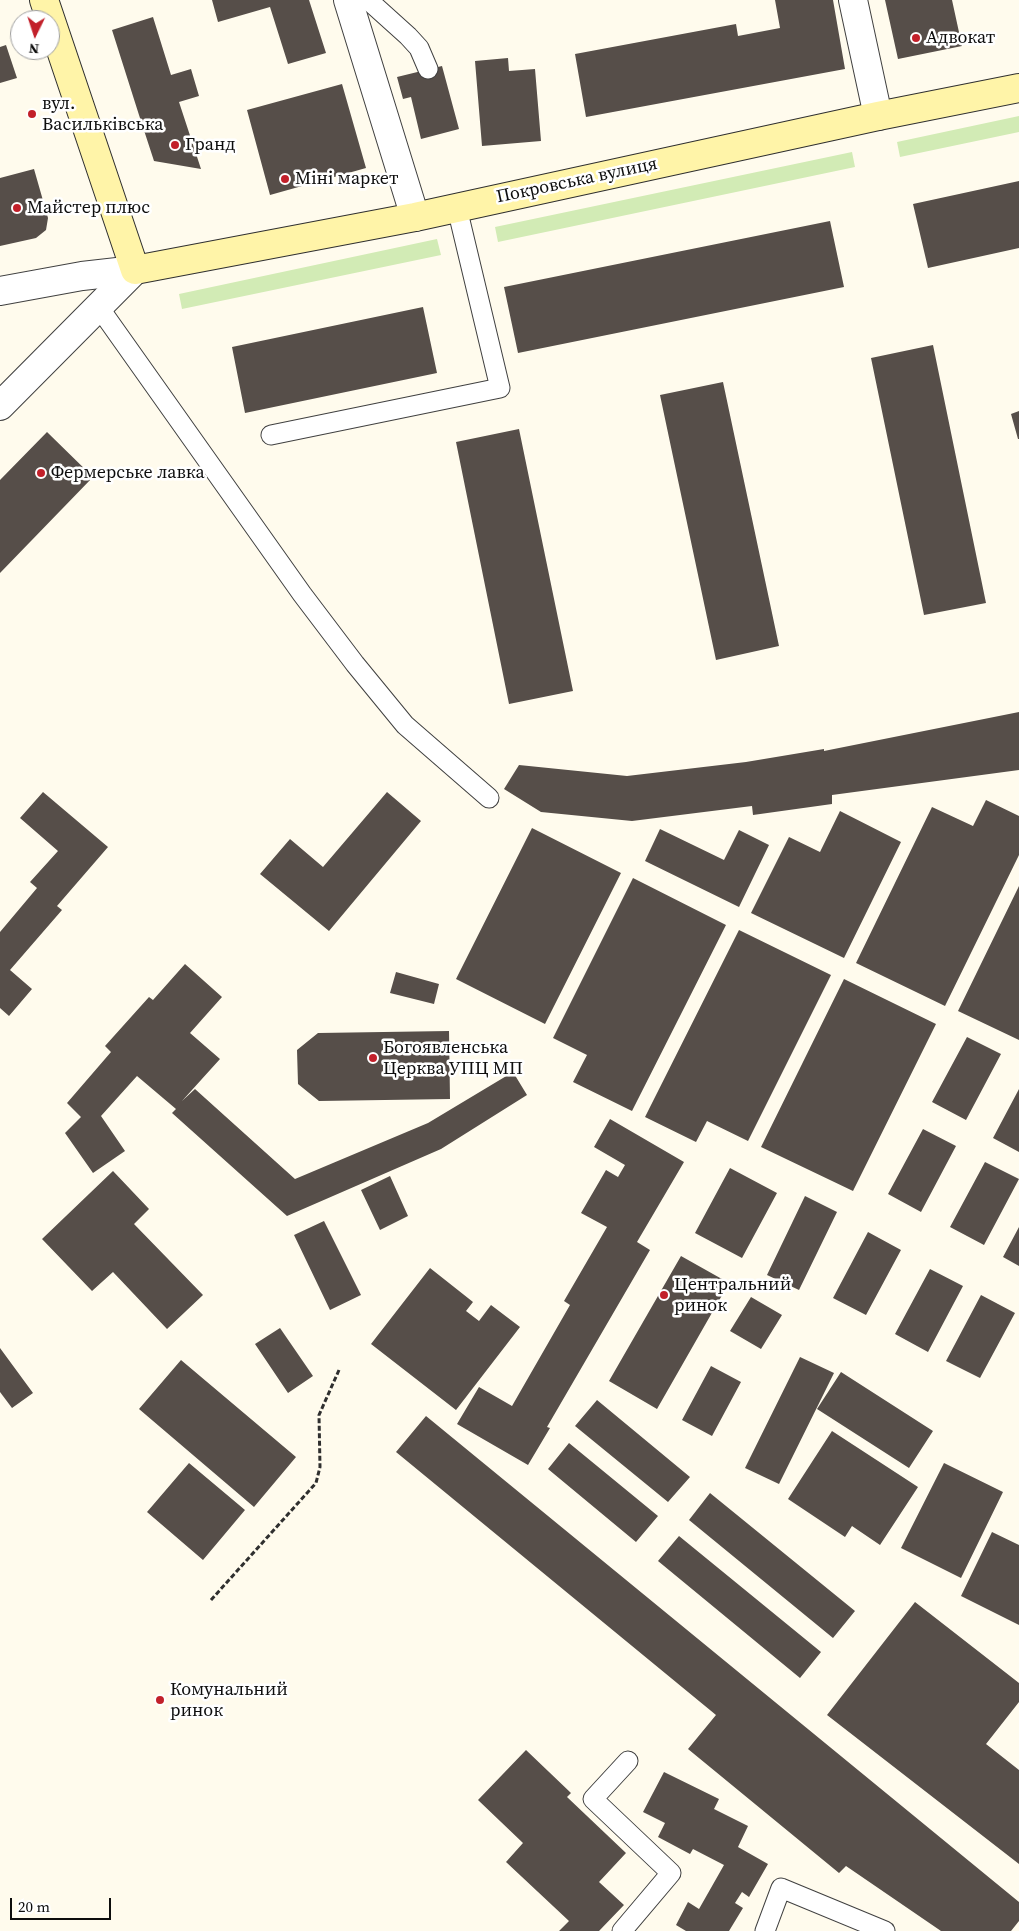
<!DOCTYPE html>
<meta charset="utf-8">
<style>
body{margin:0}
#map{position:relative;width:1019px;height:1931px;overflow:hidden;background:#fffbed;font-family:"Source Serif 4",serif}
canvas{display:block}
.north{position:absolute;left:10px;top:10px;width:50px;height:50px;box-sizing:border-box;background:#fff;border:1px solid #9e9e9e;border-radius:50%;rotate:184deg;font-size:14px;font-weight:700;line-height:20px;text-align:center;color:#0d0d0d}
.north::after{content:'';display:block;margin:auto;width:18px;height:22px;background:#c2202a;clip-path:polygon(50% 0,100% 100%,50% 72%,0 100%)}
.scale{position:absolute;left:10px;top:1898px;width:101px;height:22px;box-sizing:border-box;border:2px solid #0d0d0d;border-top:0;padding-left:6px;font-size:15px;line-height:18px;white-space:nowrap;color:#0d0d0d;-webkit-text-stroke:4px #fff;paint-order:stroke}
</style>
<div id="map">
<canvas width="1019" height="1931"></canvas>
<div class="north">N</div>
<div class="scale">20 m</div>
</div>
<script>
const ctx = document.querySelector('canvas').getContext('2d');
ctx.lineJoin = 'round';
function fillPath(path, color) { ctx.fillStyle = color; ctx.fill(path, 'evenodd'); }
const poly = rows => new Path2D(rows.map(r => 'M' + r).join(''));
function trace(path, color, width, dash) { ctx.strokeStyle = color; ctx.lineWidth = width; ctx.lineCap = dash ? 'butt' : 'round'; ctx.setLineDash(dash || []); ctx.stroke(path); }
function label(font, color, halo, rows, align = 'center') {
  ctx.font = font + ' "Source Serif 4",serif'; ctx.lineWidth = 5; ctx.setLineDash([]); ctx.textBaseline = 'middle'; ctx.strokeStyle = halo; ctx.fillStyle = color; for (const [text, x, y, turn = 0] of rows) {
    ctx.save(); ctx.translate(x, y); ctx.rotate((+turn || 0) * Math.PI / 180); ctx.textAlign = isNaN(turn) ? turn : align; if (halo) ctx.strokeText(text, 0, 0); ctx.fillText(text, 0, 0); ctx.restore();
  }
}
const green = poly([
 [1019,116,1019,132,900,157,897,142],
 [852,152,855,167,498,242,495,227],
 [437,239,441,255,182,309,179,294]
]);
const building = poly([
 [212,0,309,0,326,53,288,64,270,7,218,22],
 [775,0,833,0,845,69,586,117,575,54,736,24,738,36,780,28],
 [885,0,952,0,962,46,898,59],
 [153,17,171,75,191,69,199,96,179,102,201,169,154,161,139,115,112,30],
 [6,45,17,78,0,83,0,47],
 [508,58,509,71,535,69,541,141,482,146,475,61],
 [442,66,459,129,421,139,411,97,403,99,397,77],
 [342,84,366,168,270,195,247,110],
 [34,169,48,218,46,230,36,238,0,246,0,178],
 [1019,181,1019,248,928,268,913,204],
 [830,221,844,287,518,353,504,287],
 [423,307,437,373,245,413,232,347],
 [933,345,986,603,924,615,871,358],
 [723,382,779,646,716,660,660,395],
 [1019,411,1019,439,1018,439,1011,414],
 [519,429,573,691,509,704,456,442],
 [47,432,93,477,0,573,0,480],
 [1019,712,1019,770,832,795,832,804,753,815,752,806,632,821,541,812,504,789,519,765,627,776,746,762,824,749,824,751],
 [43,792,108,847,57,906,62,910,10,970,32,989,9,1016,0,1008,0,932,37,888,30,882,58,851,20,818],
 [387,792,421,821,329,931,260,874,290,839,323,867],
 [986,800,1019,816,1019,855,945,1006,856,963,932,807,973,826],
 [840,811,901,842,844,958,751,913,789,837,820,852],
 [532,828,621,873,545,1024,456,979],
 [660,829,724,860,739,830,769,845,739,907,645,861],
 [633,878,726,925,632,1111,573,1082,587,1055,553,1038],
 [1019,886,1019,1040,958,1011],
 [739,930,831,975,748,1141,707,1121,696,1142,645,1117],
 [185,964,222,997,190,1033,220,1059,182,1101,195,1089,295,1179,428,1123,513,1072,527,1095,441,1149,287,1216,172,1113,176,1109,137,1076,101,1116,125,1151,93,1173,65,1133,81,1117,67,1103,111,1052,105,1046,149,997,153,1000],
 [396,972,439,984,434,1004,390,993],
 [844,979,936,1024,853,1191,761,1147],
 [449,1031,450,1099,319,1101,298,1084,297,1050,318,1033],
 [967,1037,1001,1054,966,1120,932,1102],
 [1019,1089,1019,1152,993,1138],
 [610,1119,684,1162,637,1242,650,1250,547,1427,550,1428,528,1465,457,1424,479,1387,512,1406,570,1305,564,1301,607,1227,581,1213,606,1170,618,1177,625,1165,594,1147],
 [923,1129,956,1146,921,1212,888,1194],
 [985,1162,1019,1179,984,1245,950,1227],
 [730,1168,777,1193,742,1258,695,1233],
 [113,1171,149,1209,134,1224,203,1295,167,1329,113,1272,92,1291,42,1239],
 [390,1176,408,1216,380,1230,361,1190],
 [805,1196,837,1212,799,1290,767,1275],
 [324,1221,361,1295,330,1310,294,1235],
 [1019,1227,1019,1266,1003,1257],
 [868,1232,901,1250,866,1315,833,1298],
 [681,1256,729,1283,657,1409,609,1381],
 [430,1268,473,1302,466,1311,479,1321,491,1305,520,1327,456,1410,371,1344],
 [930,1269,963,1286,928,1352,895,1334],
 [981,1295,1015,1313,980,1378,946,1361],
 [751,1297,782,1315,761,1349,730,1331],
 [280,1328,313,1376,288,1393,255,1344],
 [0,1348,33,1393,12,1408,0,1392],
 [800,1357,834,1373,779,1484,745,1468],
 [181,1360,296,1457,254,1507,139,1409],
 [711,1366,741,1382,712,1436,682,1420],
 [841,1372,933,1431,909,1468,817,1409],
 [597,1400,690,1477,668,1502,575,1426],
 [426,1416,1019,1902,1019,1921,1011,1931,941,1931,846,1866,839,1873,688,1749,716,1715,396,1452],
 [832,1431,918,1487,880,1545,852,1526,845,1537,788,1499],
 [569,1443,658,1516,636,1542,548,1469],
 [189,1463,245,1510,203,1560,147,1512],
 [944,1463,1003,1492,961,1578,901,1548],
 [710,1493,855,1611,833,1638,689,1520],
 [992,1532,1019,1545,1019,1625,961,1596],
 [679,1536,821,1652,800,1678,658,1561],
 [915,1602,1019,1683,1019,1702,986,1744,1019,1770,1019,1864,827,1715],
 [526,1750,571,1793,567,1797,626,1853,599,1882,624,1905,599,1931,559,1931,569,1921,506,1862,523,1843,478,1800],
 [664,1772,719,1799,714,1809,748,1826,738,1847,768,1864,749,1897,742,1892,735,1903,743,1908,729,1931,686,1931,676,1925,688,1902,699,1909,724,1865,693,1849,690,1854,658,1837,665,1823,643,1812]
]);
const path = poly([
 [211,1600,316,1483,320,1467,319,1415,339,1370]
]);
const service = poly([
 [368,0,408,36,419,48,428,69],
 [98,306,302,594,355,664,405,725,489,798],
 [271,435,500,388,457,208],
 [622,1931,671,1873,593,1799,628,1761],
 [765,1931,781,1888,885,1931]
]);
const minor = poly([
 [348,0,415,217],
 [853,0,878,116],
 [0,291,82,276,135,270]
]);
const tertiary = poly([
 [0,406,135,270]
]);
const secondary = poly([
 [44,0,135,270,415,217,878,116,1019,88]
]);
const markers = [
 [916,38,5,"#c2202a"],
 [32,114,5,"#c2202a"],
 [175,145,5,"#c2202a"],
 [285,179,5,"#c2202a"],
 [17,208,5,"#c2202a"],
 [41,473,5,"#c2202a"],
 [373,1058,5,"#c2202a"],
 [664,1295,5,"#c2202a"],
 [160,1700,5,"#c2202a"]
];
const poiNames = [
 ["Адвокат",926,38],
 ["вул.",42,104],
 ["Васильківська",42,125],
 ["Гранд",185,145],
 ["Міні маркет",295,179],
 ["Майстер плюс",27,208],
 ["Фермерське лавка",51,473],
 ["Богоявленська",383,1048],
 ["Церква УПЦ МП",383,1069],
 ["Центральний",674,1285],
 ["ринок",674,1306],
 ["Комунальний",170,1690],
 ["ринок",170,1711]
];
const streetNames = [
 ["Покровська вулиця",577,181,-12]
];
fillPath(green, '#d2ebb5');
fillPath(building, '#564e49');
trace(service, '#404040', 21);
trace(minor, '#404040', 30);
trace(tertiary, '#404040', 30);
trace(secondary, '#2f2f2f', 30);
trace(path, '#2f2f2f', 3, [5, 2.5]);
trace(service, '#fff', 19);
trace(minor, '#fff', 28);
trace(tertiary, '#fff', 28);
trace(secondary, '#fff4a8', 28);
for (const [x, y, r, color] of markers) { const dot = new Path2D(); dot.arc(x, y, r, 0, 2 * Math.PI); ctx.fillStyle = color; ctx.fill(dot); trace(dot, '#fff', 2); }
label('18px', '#0d0d0d', '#fff', poiNames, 'left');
label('18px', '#0d0d0d', '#fff', streetNames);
</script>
